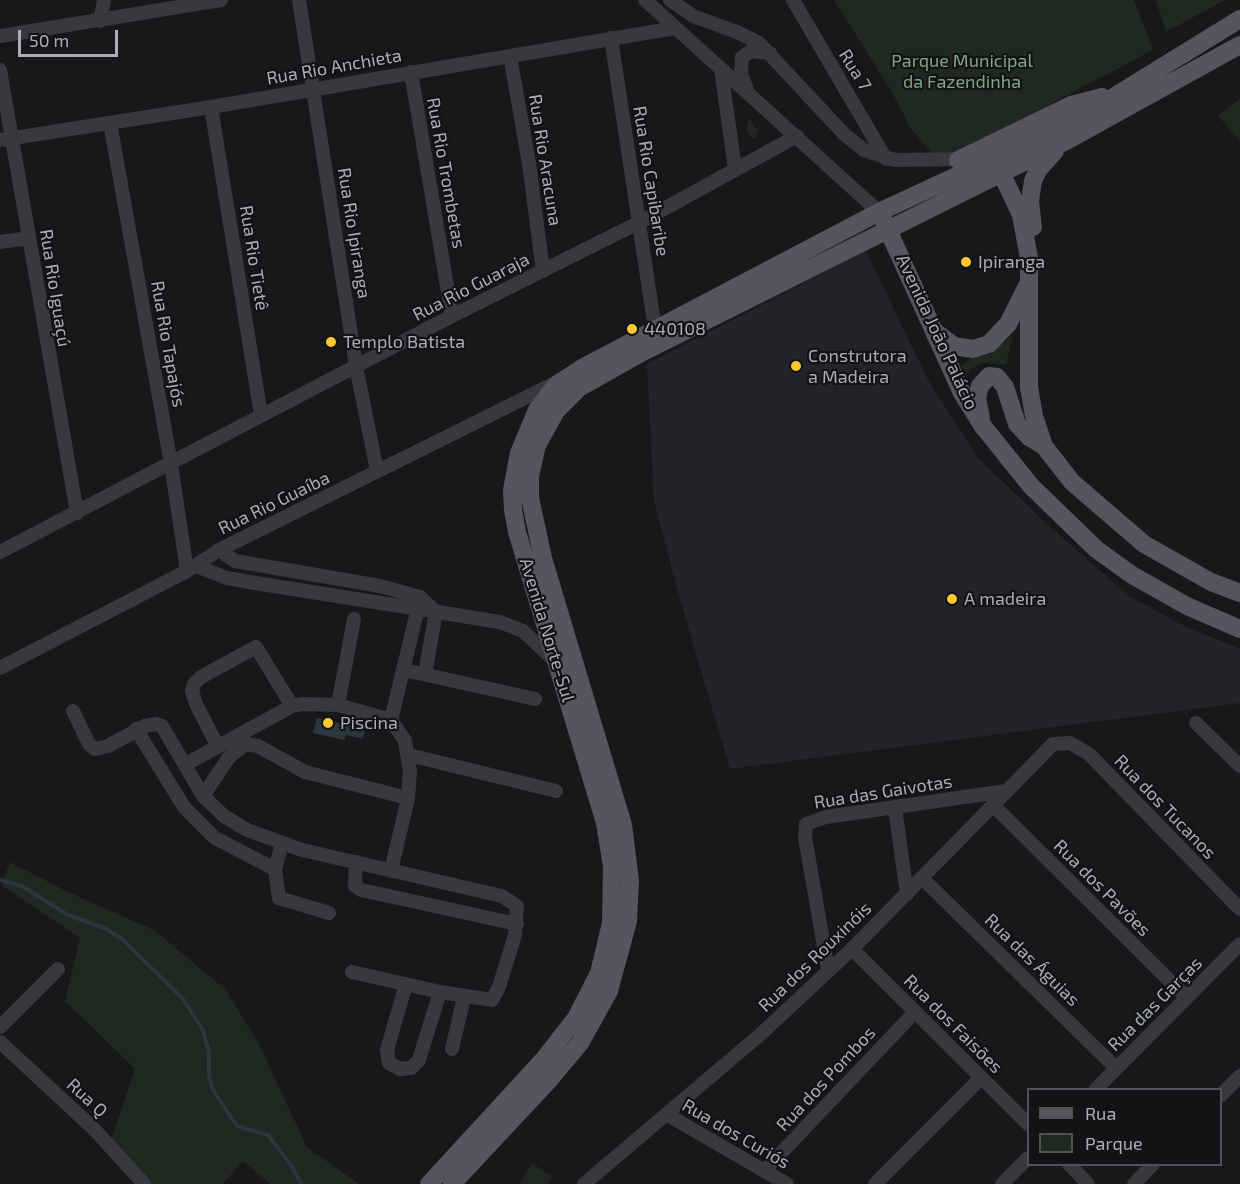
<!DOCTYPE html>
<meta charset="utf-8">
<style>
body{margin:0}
#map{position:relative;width:1240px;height:1184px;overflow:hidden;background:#18181a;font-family:"Exo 2",sans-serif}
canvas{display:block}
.legend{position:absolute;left:1027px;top:1088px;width:195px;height:78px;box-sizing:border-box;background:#131315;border:2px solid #4f5157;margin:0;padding:8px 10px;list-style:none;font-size:18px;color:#a9adba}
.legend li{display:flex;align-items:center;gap:12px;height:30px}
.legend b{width:30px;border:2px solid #4f5157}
.scale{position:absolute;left:18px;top:30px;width:100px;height:27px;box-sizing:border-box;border:3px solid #a9adba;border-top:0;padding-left:8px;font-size:18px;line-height:21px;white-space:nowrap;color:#a9adba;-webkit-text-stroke:4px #131315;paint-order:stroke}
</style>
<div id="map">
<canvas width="1240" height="1184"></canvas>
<ul class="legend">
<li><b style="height:8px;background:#54555e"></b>Rua</li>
<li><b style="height:16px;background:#1f2821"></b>Parque</li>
</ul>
<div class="scale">50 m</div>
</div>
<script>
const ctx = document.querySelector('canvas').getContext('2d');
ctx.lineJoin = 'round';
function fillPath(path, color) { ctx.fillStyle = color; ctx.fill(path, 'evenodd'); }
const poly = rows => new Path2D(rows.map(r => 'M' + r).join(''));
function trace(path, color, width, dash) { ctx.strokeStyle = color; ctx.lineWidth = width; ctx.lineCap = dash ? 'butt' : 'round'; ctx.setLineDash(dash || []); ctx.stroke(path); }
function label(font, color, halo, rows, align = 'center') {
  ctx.font = font + ' "Exo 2",sans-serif'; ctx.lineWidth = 4.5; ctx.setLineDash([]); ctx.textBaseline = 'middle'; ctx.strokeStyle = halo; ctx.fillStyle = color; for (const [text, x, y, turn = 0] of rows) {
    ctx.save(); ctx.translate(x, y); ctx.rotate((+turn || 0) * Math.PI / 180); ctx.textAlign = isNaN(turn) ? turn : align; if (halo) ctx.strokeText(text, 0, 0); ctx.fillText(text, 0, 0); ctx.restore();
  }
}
const built = poly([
 [866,251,928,380,978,458,1048,525,1128,595,1180,624,1240,649,1240,703,730,769,677,589,654,501,647,364]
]);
const green = poly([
 [834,0,1134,0,1153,50,960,152,932,153,911,129,893,94],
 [1156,0,1225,0,1166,32],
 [1240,99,1240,140,1217,115],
 [749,118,755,128,759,129,755,138,750,137,746,129],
 [1013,335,1006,365,984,362,971,369,964,377,961,367,967,360,989,354],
 [10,862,66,891,154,930,226,990,259,1044,307,1147,359,1184,270,1184,243,1161,223,1184,143,1184,108,1149,135,1069,65,1001,80,938,1,885],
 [532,1163,552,1177,547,1184,519,1184]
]);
const water = poly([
 [317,718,365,729,363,739,346,735,344,740,313,733]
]);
const stream = poly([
 [0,880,22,886,68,915,104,928,122,939,183,999,203,1030,209,1053,209,1077,212,1088,226,1110,237,1126,268,1135,291,1165,301,1184]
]);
const minor = poly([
 [299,0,356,366,377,471],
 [645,0,879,212],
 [670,0,693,16,737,32,759,43,845,135,864,150,895,160,966,159],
 [793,0,886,159],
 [100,21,104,0],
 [0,36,221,0],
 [611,38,655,329],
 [510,56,529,163,543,271],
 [721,69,735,169],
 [0,70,77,513],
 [411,72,452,316],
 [747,89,741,74,742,57,751,51,770,53],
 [211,107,261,415],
 [110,123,171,464,187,571],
 [0,140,211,107,675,28],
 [0,242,29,238],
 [219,550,235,561,380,586,420,597,436,612,425,674],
 [0,552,452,316,640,222,797,136],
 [196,566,227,578,249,582,500,622,523,631,555,661],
 [0,668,187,571,219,550,557,382],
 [404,670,535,699],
 [338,705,354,619],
 [73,711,89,744,95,749,108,746,145,726,156,724,162,726,203,796,224,816,247,830,302,850,502,896,517,906,515,935,499,987,492,1000,440,992,352,972],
 [391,720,420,600],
 [1196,723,1240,766],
 [136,729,184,807,215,838,275,869,282,844],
 [217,745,196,704,192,691,194,684,201,677,256,647,292,706],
 [409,755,556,791],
 [186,764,292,706,302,704,338,705,391,720,405,741,410,772,408,798,391,871],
 [203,796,229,757,246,744,258,746,305,772,408,798],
 [993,805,1186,997],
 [895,808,907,894],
 [356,862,355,886,361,890,517,924],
 [275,869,279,898,329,913],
 [922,878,1116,1068],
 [852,949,1028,1124],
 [828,970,805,837,806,824,826,817,1006,791],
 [406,984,387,1050,389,1063,400,1069,411,1068,419,1060,440,992],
 [0,1027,58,969],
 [0,1042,94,1129,144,1184],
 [452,1049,464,997],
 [1095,1090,1240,944],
 [1220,1096,1240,1076],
 [666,1114,787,1184],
 [1069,1164,1088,1184],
 [764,1171,915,1012],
 [584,1184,762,1033,852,949,1053,744,1070,743,1089,754,1240,909],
 [875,1184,981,1078],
 [1002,1184,1028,1158],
 [1134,1184,1153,1164]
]);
const major = poly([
 [958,160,1071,105,1102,97],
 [997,164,1021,215,1029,258,1029,387,1034,416,1044,446,1072,482,1144,544,1211,582,1240,593],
 [883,219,962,393,982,425,1031,486,1096,549,1132,575,1187,606,1240,629],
 [1033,227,1030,201,1033,181,1038,170,1055,151],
 [934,331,954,346,973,349,989,344,1008,324,1027,286],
 [981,418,977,398,980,386,989,376,997,377,1005,387,1017,424,1029,437,1044,446],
 [429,1184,544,1059,576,1018,599,973,611,923,612,866,605,823,517,532,513,510,512,490,519,453,537,410,556,385,582,368,879,212,1073,122,1240,19],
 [452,1184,550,1079,580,1043,609,991,628,921,630,881,623,825,543,558,530,498,530,476,537,445,556,411,579,388,641,353,1066,141,1240,45]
]);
const markers = [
 [966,262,6,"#fdc92d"],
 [632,329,6,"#fdc92d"],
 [331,342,6,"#fdc92d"],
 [796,366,6,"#fdc92d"],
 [952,599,6,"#fdc92d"],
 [328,723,6,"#fdc92d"]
];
const parkNames = [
 ["Parque Municipal",962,61],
 ["da Fazendinha",962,82]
];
const streetNames = [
 ["Rua Rio Anchieta",334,67,-10],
 ["Rua 7",855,70,58],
 ["Rua Rio Aracuna",545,160,81],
 ["Rua Rio Trombetas",446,173,80],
 ["Rua Rio Capibaribe",651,181,81],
 ["Rua Rio Ipiranga",354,233,81],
 ["Rua Rio Tietê",254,258,81],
 ["Rua Rio Guaraja",471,287,-27],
 ["Rua Rio Iguaçú",55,288,81],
 ["Avenida João Palácio",937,332,65],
 ["Rua Rio Tapajós",168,344,80],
 ["Rua Rio Guaíba",274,503,-26],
 ["Avenida Norte-Sul",547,630,73],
 ["Rua das Gaivotas",883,792,-9],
 ["Rua dos Tucanos",1165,807,46],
 ["Rua dos Pavões",1102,888,45],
 ["Rua dos Rouxinóis",815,957,-44],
 ["Rua das Águias",1032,960,44],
 ["Rua das Garças",1155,1004,-45],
 ["Rua dos Faisões",953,1024,45],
 ["Rua dos Pombos",826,1079,-47],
 ["Rua Q",87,1098,43],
 ["Rua dos Curiós",736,1134,30]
];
const poiNames = [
 ["Ipiranga",978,262],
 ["440108",644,329],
 ["Templo Batista",343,342],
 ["Construtora",808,356],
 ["a Madeira",808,377],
 ["A madeira",964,599],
 ["Piscina",340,723]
];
fillPath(built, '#242327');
fillPath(green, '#1f2821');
fillPath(water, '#2d353f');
trace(stream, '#2d353f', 4);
trace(minor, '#38393f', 14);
trace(major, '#54555e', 18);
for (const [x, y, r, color] of markers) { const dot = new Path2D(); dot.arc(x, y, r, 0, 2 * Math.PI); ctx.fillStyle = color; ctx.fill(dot); trace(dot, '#131315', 2); }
label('18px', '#7fa685', '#131315', parkNames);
label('18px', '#a9adba', '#131315', streetNames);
label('18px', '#a9adba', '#131315', poiNames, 'left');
</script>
